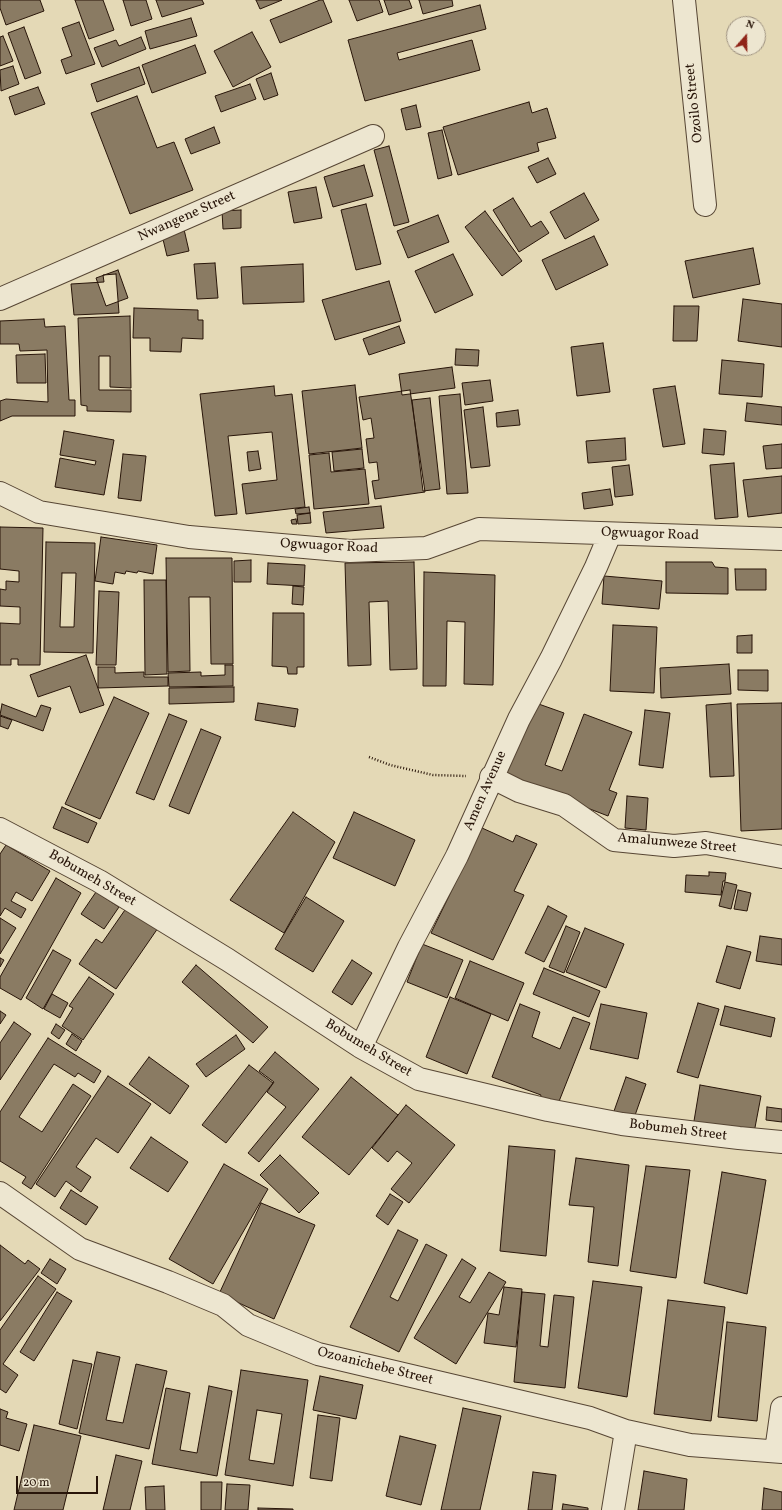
<!DOCTYPE html>
<style>
body{margin:0}
#map{position:relative;width:782px;height:1510px;overflow:hidden;background:#e4d9b6;font-family:Vollkorn,serif}
canvas{display:block}
.north{position:absolute;left:726px;top:16px;width:40px;height:40px;box-sizing:border-box;background:#ede6d0;border:1px solid #9e9280;border-radius:50%;rotate:20deg;font-size:11px;font-weight:700;line-height:16px;text-align:center;color:#281509}
.north::after{content:'';display:block;margin:auto;width:14px;height:18px;background:#8f2418;clip-path:polygon(50% 0,100% 100%,50% 72%,0 100%)}
.scale{position:absolute;left:16px;top:1476px;width:82px;height:18px;box-sizing:border-box;border:2px solid #281509;border-top:0;padding-left:5px;font-size:12px;line-height:14px;white-space:nowrap;color:#281509;-webkit-text-stroke:3px #ede6d0;paint-order:stroke}
</style>
<div id="map">
<canvas width="782" height="1510"></canvas>
<div class="north">N</div>
<div class="scale">20 m</div>
</div>
<script>
const ctx = document.querySelector('canvas').getContext('2d');
ctx.lineJoin = 'round';
function fillPath(path, color) { ctx.fillStyle = color; ctx.fill(path, 'evenodd'); }
const poly = rows => new Path2D(rows.map(r => 'M' + r).join(''));
function trace(path, color, width, dash) { ctx.strokeStyle = color; ctx.lineWidth = width; ctx.lineCap = dash ? 'butt' : 'round'; ctx.setLineDash(dash || []); ctx.stroke(path); }
function label(font, color, halo, rows, align = 'center') {
  ctx.font = font + ' Vollkorn,serif'; ctx.lineWidth = 3; ctx.setLineDash([]); ctx.textBaseline = 'middle'; ctx.strokeStyle = halo; ctx.fillStyle = color; for (const [text, x, y, turn = 0] of rows) {
    ctx.save(); ctx.translate(x, y); ctx.rotate((+turn || 0) * Math.PI / 180); ctx.textAlign = isNaN(turn) ? turn : align; if (halo) ctx.strokeText(text, 0, 0); ctx.fillText(text, 0, 0); ctx.restore();
  }
}
const building = poly([
 [0,0,40,0,44,11,6,25,0,8,0,0],
 [75,0,103,0,114,30,89,39,75,0],
 [123,0,146,0,152,19,131,26,123,0],
 [156,0,202,0,204,4,162,17,156,0],
 [256,0,282,0,260,9,256,0],
 [320,0,323,0,332,22,280,43,270,20,320,0],
 [349,0,379,0,383,12,357,21,349,0],
 [384,0,409,0,412,8,389,15,384,0],
 [419,0,452,0,453,6,423,14,419,0],
 [480,5,486,29,397,53,399,60,472,40,480,70,365,101,348,40,480,5],
 [191,18,197,36,150,49,145,31,191,18],
 [79,22,95,64,66,74,61,60,72,56,62,28,79,22],
 [24,27,41,73,25,79,8,33,24,27],
 [252,32,271,67,233,87,214,51,252,32],
 [3,36,13,61,0,66,0,37,3,36],
 [141,37,146,49,102,67,94,48,116,40,119,46,141,37],
 [195,45,206,73,152,93,142,65,195,45],
 [13,66,19,84,1,91,0,70,13,66],
 [139,67,145,84,97,102,91,84,139,67],
 [271,73,278,95,264,100,256,79,271,73],
 [250,84,256,99,221,112,215,96,250,84],
 [38,87,45,104,15,115,9,97,38,87],
 [137,96,157,148,174,142,193,190,130,214,91,113,137,96],
 [529,102,532,113,547,108,556,138,537,143,539,151,458,175,443,127,529,102],
 [416,105,421,127,406,130,401,109,416,105],
 [214,127,220,143,191,154,185,139,214,127],
 [442,130,452,175,438,179,428,133,442,130],
 [389,146,409,222,394,226,374,150,389,146],
 [548,158,556,174,537,183,528,167,548,158],
 [364,165,373,196,333,207,324,177,364,165],
 [316,187,322,218,294,223,288,192,316,187],
 [584,193,599,220,565,239,550,212,584,193],
 [513,198,531,227,541,221,549,233,519,252,493,210,513,198],
 [366,204,381,264,356,270,341,210,366,204],
 [241,210,241,228,223,229,222,211,241,210],
 [485,211,522,261,502,276,465,227,485,211],
 [438,215,449,242,408,258,397,231,438,215],
 [183,225,189,251,167,256,161,231,183,225],
 [594,236,608,265,556,290,542,260,594,236],
 [753,248,760,284,693,298,685,261,753,248],
 [453,254,473,295,435,313,415,271,453,254],
 [215,263,218,298,197,299,194,264,215,263],
 [303,264,304,302,243,304,241,267,303,264],
 [118,270,128,298,106,306,96,278,118,270],
 [116,274,119,313,74,315,71,284,104,282,103,275,116,274],
 [389,281,401,321,335,340,322,300,389,281],
 [743,299,782,304,782,347,738,341,743,299],
 [674,306,699,306,697,341,673,341,674,306],
 [134,308,198,310,198,320,203,320,203,339,182,338,181,352,150,351,150,338,133,338,134,308],
 [130,316,131,388,110,387,110,356,99,356,99,390,131,390,131,412,87,411,87,406,81,405,78,318,130,316],
 [44,319,45,327,65,326,69,400,75,400,75,416,12,416,0,421,0,401,6,399,48,402,47,350,20,351,19,344,0,344,0,321,44,319],
 [399,326,405,343,369,355,363,339,399,326],
 [603,343,610,392,577,396,571,347,603,343],
 [456,349,479,350,478,366,455,365,456,349],
 [45,354,46,383,17,383,16,355,45,354],
 [722,360,764,364,762,397,719,394,722,360],
 [452,367,455,388,402,395,399,374,452,367],
 [490,380,493,401,465,405,462,383,490,380],
 [355,385,362,448,309,454,302,391,355,385],
 [274,386,275,396,292,394,305,507,246,514,242,484,277,480,272,432,228,436,237,514,215,516,200,394,274,386],
 [675,386,685,444,663,447,653,389,675,386],
 [410,390,425,492,375,499,372,481,379,480,377,462,369,463,366,439,374,438,371,418,363,420,359,397,410,390],
 [460,394,468,493,447,494,439,396,460,394],
 [430,398,440,489,423,491,412,400,430,398],
 [747,403,782,407,782,425,745,421,747,403],
 [483,407,490,466,471,468,464,410,483,407],
 [518,410,520,425,497,427,496,413,518,410],
 [704,429,726,431,724,455,702,453,704,429],
 [64,431,114,440,104,495,55,487,60,458,95,465,96,461,60,455,64,431],
 [625,438,626,460,588,463,586,441,625,438],
 [782,444,782,468,766,469,763,446,782,444],
 [362,449,364,468,334,471,332,452,362,449],
 [258,451,261,469,249,471,247,452,258,451],
 [329,453,331,472,365,469,369,504,314,509,309,455,329,453],
 [123,454,146,456,141,501,118,498,123,454],
 [734,463,738,517,715,519,710,465,734,463],
 [629,465,633,495,615,497,612,467,629,465],
 [782,476,782,513,748,517,743,480,782,476],
 [610,489,613,505,584,509,582,493,610,489],
 [381,506,384,528,326,533,323,512,381,506],
 [309,507,310,513,296,514,295,509,309,507],
 [310,513,311,523,298,524,297,515,310,513],
 [296,519,297,524,292,524,291,520,296,519],
 [0,527,43,528,40,665,18,665,18,659,11,659,11,665,0,665,0,623,20,624,20,607,0,606,0,589,6,590,6,581,19,582,19,571,0,569,0,527],
 [101,537,157,545,153,574,138,571,137,573,126,571,125,574,115,572,113,584,95,581,101,537],
 [46,542,95,543,93,653,44,652,46,542],
 [62,573,76,573,74,627,60,627,62,573],
 [166,558,232,558,233,664,211,664,210,597,189,597,190,671,168,672,166,558],
 [251,560,251,582,234,582,234,561,251,560],
 [414,562,417,669,390,670,388,601,369,602,371,665,348,666,345,563,414,562],
 [666,562,712,562,715,567,728,568,728,594,666,593,666,562],
 [268,563,305,565,304,586,267,584,268,563],
 [735,569,766,569,766,590,736,590,735,569],
 [424,572,495,575,493,685,464,684,465,622,447,621,446,686,423,686,424,572],
 [604,576,662,581,659,609,602,604,604,576],
 [144,580,166,580,167,674,145,675,144,580],
 [293,586,304,587,303,605,292,604,293,586],
 [99,591,119,592,116,665,96,665,99,591],
 [273,613,304,613,304,667,297,667,297,674,288,674,287,667,272,666,273,613],
 [613,625,657,627,654,693,610,691,613,625],
 [752,635,752,653,737,653,737,636,752,635],
 [86,655,104,705,80,713,70,686,38,697,30,675,86,655],
 [729,664,731,694,661,698,660,668,729,664],
 [225,665,233,665,233,686,169,687,168,673,201,672,201,676,225,675,225,665],
 [98,667,115,667,115,673,144,672,144,677,168,677,168,686,98,688,98,667],
 [738,670,768,670,768,691,738,690,738,670],
 [234,687,234,702,169,704,169,688,234,687],
 [114,697,149,713,100,819,65,804,114,697],
 [533,702,564,713,545,765,562,771,584,714,632,732,609,790,617,793,608,816,505,776,533,702],
 [258,703,298,709,295,727,255,720,258,703],
 [731,703,734,776,710,777,706,705,731,703],
 [782,703,782,829,741,831,737,704,782,703],
 [2,704,36,717,41,705,51,708,43,731,0,715,2,704],
 [645,710,670,713,663,768,639,765,645,710],
 [169,714,187,721,154,800,136,793,169,714],
 [0,716,12,720,8,729,0,726,0,716],
 [201,729,221,737,189,814,169,806,201,729],
 [627,796,648,798,646,830,625,828,627,796],
 [62,807,97,823,88,843,53,828,62,807],
 [293,812,335,842,284,933,230,900,293,812],
 [354,812,415,840,395,886,333,858,354,812],
 [482,828,513,842,516,835,537,844,514,891,524,895,493,960,431,933,482,828],
 [6,845,50,871,32,901,16,892,11,901,26,909,21,918,5,908,0,916,0,854,6,845],
 [709,872,726,873,725,881,723,881,721,895,685,892,686,875,709,876,709,872],
 [56,878,81,893,21,1000,0,988,0,977,56,878],
 [725,882,737,885,731,909,719,906,725,882],
 [738,890,751,893,747,911,734,909,738,890],
 [96,892,119,907,104,929,81,914,96,892],
 [306,897,344,921,313,972,275,949,306,897],
 [548,906,567,916,544,962,525,953,548,906],
 [127,907,158,928,116,989,79,964,96,939,102,943,127,907],
 [0,918,16,928,0,954,0,918],
 [566,926,580,932,564,973,549,967,566,926],
 [585,928,624,944,606,988,566,972,585,928],
 [760,936,782,939,782,965,756,961,760,936],
 [422,944,463,960,447,998,407,982,422,944],
 [727,946,751,952,740,989,716,982,727,946],
 [53,950,71,960,43,1009,26,998,53,950],
 [0,958,4,960,0,967,0,958],
 [352,960,372,973,352,1005,332,992,352,960],
 [470,961,524,983,508,1021,455,998,470,961],
 [196,965,268,1027,253,1043,182,982,196,965],
 [544,968,600,991,589,1017,533,994,544,968],
 [89,977,114,994,83,1040,62,1026,73,1008,69,1006,89,977],
 [52,994,68,1003,60,1018,44,1009,52,994],
 [450,997,491,1014,467,1074,426,1057,450,997],
 [698,1003,719,1009,698,1078,677,1072,698,1003],
 [520,1004,540,1012,532,1037,560,1049,573,1017,590,1023,556,1109,538,1103,541,1095,492,1077,520,1004],
 [601,1004,647,1013,638,1059,590,1049,601,1004],
 [725,1006,775,1018,771,1037,720,1025,725,1006],
 [0,1011,6,1015,0,1024,0,1011],
 [14,1022,31,1034,0,1080,0,1043,14,1022],
 [56,1024,65,1030,59,1039,51,1033,56,1024],
 [72,1034,82,1041,76,1051,66,1044,72,1034],
 [236,1035,245,1049,206,1077,196,1064,236,1035],
 [48,1038,101,1071,94,1083,78,1073,75,1077,54,1064,19,1117,42,1132,73,1084,91,1096,31,1189,22,1183,26,1177,0,1161,0,1112,48,1038],
 [275,1052,319,1089,259,1162,248,1153,286,1107,267,1092,274,1082,259,1071,275,1052],
 [149,1057,189,1086,170,1114,129,1084,149,1057],
 [249,1065,273,1083,226,1143,202,1125,249,1065],
 [108,1076,151,1104,118,1153,96,1138,76,1167,91,1177,81,1192,66,1181,55,1197,36,1184,108,1076],
 [351,1077,398,1115,349,1175,302,1137,351,1077],
 [626,1077,646,1084,633,1121,613,1114,626,1077],
 [700,1085,761,1096,753,1138,693,1127,700,1085],
 [406,1105,455,1145,409,1203,391,1189,412,1163,397,1151,388,1162,372,1148,406,1105],
 [767,1107,782,1109,782,1122,766,1120,767,1107],
 [151,1137,188,1162,168,1192,130,1168,151,1137],
 [509,1146,555,1150,546,1256,500,1251,509,1146],
 [280,1155,319,1193,299,1213,260,1175,280,1155],
 [576,1158,629,1165,618,1266,588,1262,594,1207,569,1205,576,1158],
 [224,1164,268,1189,213,1284,169,1259,224,1164],
 [646,1166,690,1170,676,1278,630,1271,646,1166],
 [722,1172,766,1180,747,1294,704,1283,722,1172],
 [71,1190,98,1207,86,1225,60,1208,71,1190],
 [390,1194,403,1202,388,1225,376,1216,390,1194],
 [261,1203,315,1225,274,1319,219,1294,261,1203],
 [398,1230,418,1240,390,1297,398,1301,426,1244,447,1255,399,1352,350,1327,398,1230],
 [0,1245,25,1264,28,1260,40,1269,0,1321,0,1245],
 [50,1259,66,1269,57,1284,41,1273,50,1259],
 [462,1259,476,1268,459,1297,470,1303,489,1272,506,1282,456,1364,414,1338,462,1259],
 [38,1276,56,1289,3,1364,18,1375,6,1393,0,1389,0,1330,38,1276],
 [593,1281,642,1287,627,1397,578,1388,593,1281],
 [504,1287,522,1289,516,1347,484,1343,488,1313,499,1315,504,1287],
 [57,1292,72,1301,34,1361,20,1352,57,1292],
 [522,1292,545,1294,540,1346,548,1347,554,1295,574,1297,565,1388,514,1382,522,1292],
 [668,1300,725,1307,711,1421,654,1414,668,1300],
 [727,1322,766,1327,757,1421,718,1417,727,1322],
 [97,1352,120,1357,106,1420,123,1423,136,1364,167,1371,149,1449,79,1433,97,1352],
 [73,1360,92,1364,77,1429,59,1424,73,1360],
 [241,1370,308,1380,293,1486,225,1475,241,1370],
 [257,1410,282,1414,274,1464,249,1460,257,1410],
 [320,1376,363,1385,356,1419,313,1410,320,1376],
 [209,1386,232,1391,217,1476,152,1464,166,1388,190,1393,180,1450,197,1453,209,1386],
 [463,1408,501,1416,480,1510,441,1510,463,1408],
 [0,1409,8,1412,6,1418,27,1424,19,1451,0,1445,0,1409],
 [318,1415,340,1418,332,1481,310,1478,318,1415],
 [34,1425,81,1436,63,1510,14,1510,34,1425],
 [400,1436,436,1445,421,1505,386,1496,400,1436],
 [116,1455,142,1461,130,1510,103,1510,116,1455],
 [644,1471,687,1479,684,1510,638,1510,644,1471],
 [533,1472,556,1475,552,1510,528,1510,533,1472],
 [201,1482,222,1482,221,1510,201,1510,201,1482],
 [227,1484,250,1485,248,1510,225,1510,227,1484],
 [164,1486,165,1510,146,1510,145,1487,164,1486],
 [764,1488,782,1492,782,1510,762,1510,764,1488],
 [563,1504,588,1508,588,1510,562,1510,563,1504],
 [258,1508,293,1509,293,1510,258,1510,258,1508]
]);
const path = poly([
 [369,757,390,765,433,775,466,776]
]);
const minor = poly([
 [684,0,705,205],
 [0,299,373,136],
 [0,493,39,512,189,537,350,551,426,548,479,529,782,539],
 [491,777,519,791,564,805,614,840,674,846,706,843,782,857],
 [0,829,99,881,228,960,361,1047,419,1079,548,1110,622,1124,739,1138,782,1142],
 [361,1047,409,947,457,856,519,719,551,659,596,567,610,534],
 [0,1193,80,1249,168,1282,223,1305,248,1325,318,1354,590,1418,626,1431,690,1445,782,1452],
 [776,1451,782,1408],
 [613,1510,626,1431]
]);
const streetNames = [
 ["Ozoilo Street",695,103,-96],
 ["Nwangene Street",187,217,-24],
 ["Ogwuagor Road",650,535,2],
 ["Ogwuagor Road",329,547,3],
 ["Amen Avenue",486,791,-66],
 ["Amalunweze Street",677,844,5],
 ["Bobumeh Street",92,879,30],
 ["Bobumeh Street",368,1049,31],
 ["Bobumeh Street",678,1131,7],
 ["Ozoanichebe Street",375,1367,14]
];
fillPath(building, '#8a7b63');
trace(building, '#281509', 1);
trace(minor, '#574634', 24);
trace(path, '#281509', 2.5, [1, 2]);
trace(minor, '#ede6d0', 22);
label('14px', '#281509', '#ede6d0', streetNames);
</script>
